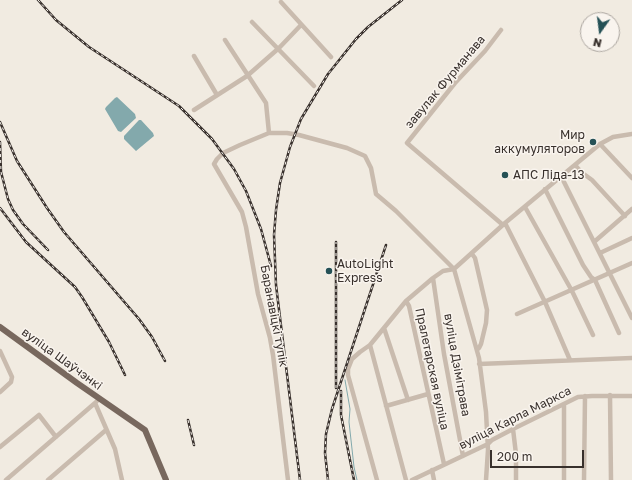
<!DOCTYPE html>
<meta charset="utf-8">
<style>
body{margin:0}
#map{position:relative;width:632px;height:480px;overflow:hidden;background:#f1ebe1;font-family:"Golos Text",sans-serif}
canvas{display:block}
.north{position:absolute;left:580px;top:12px;width:40px;height:40px;box-sizing:border-box;background:#f9f4ee;border:1px solid #aca6a0;border-radius:50%;rotate:194deg;font-size:11px;font-weight:700;line-height:16px;text-align:center;color:#38302c}
.north::after{content:'';display:block;margin:auto;width:14px;height:18px;background:#255156;clip-path:polygon(50% 0,100% 100%,50% 72%,0 100%)}
.scale{position:absolute;left:490px;top:450px;width:94px;height:18px;box-sizing:border-box;border:2px solid #38302c;border-top:0;padding-left:5px;font-size:12px;line-height:14px;white-space:nowrap;color:#38302c;-webkit-text-stroke:3px #f9f4ee;paint-order:stroke}
</style>
<div id="map">
<canvas width="632" height="480"></canvas>
<div class="north">N</div>
<div class="scale">200 m</div>
</div>
<script>
const ctx = document.querySelector('canvas').getContext('2d');
ctx.lineJoin = 'round';
function fillPath(path, color) { ctx.fillStyle = color; ctx.fill(path, 'evenodd'); }
const poly = rows => new Path2D(rows.map(r => 'M' + r).join(''));
function trace(path, color, width, dash) { ctx.strokeStyle = color; ctx.lineWidth = width; ctx.lineCap = dash ? 'butt' : 'round'; ctx.setLineDash(dash || []); ctx.stroke(path); }
function label(font, color, halo, rows, align = 'center') {
  ctx.font = font + ' "Golos Text",sans-serif'; ctx.lineWidth = 3; ctx.setLineDash([]); ctx.textBaseline = 'middle'; ctx.strokeStyle = halo; ctx.fillStyle = color; for (const [text, x, y, turn = 0] of rows) {
    ctx.save(); ctx.translate(x, y); ctx.rotate((+turn || 0) * Math.PI / 180); ctx.textAlign = isNaN(turn) ? turn : align; if (halo) ctx.strokeText(text, 0, 0); ctx.fillText(text, 0, 0); ctx.restore();
  }
}
const water = poly([
 [117,97,135,114,136,118,121,132,118,131,105,109,106,107,115,98],
 [139,120,141,120,153,133,154,136,136,151,124,139,124,136]
]);
const stream = poly([
 [345,380,350,409,349,422,354,467,357,480]
]);
const minor = poly([
 [281,2,331,57],
 [252,22,314,86],
 [501,30,485,51,455,83,407,143,503,225],
 [225,40,266,103,269,133],
 [194,56,217,95],
 [194,110,247,76,279,48,301,25],
 [600,144,632,178],
 [575,165,581,172,592,180,625,216],
 [561,176,632,318],
 [545,189,583,265,591,277,595,280,619,333],
 [525,207,572,291,593,335],
 [505,223,545,302,570,360],
 [594,242,632,209],
 [600,253,632,238],
 [472,254,475,258,487,310,486,323,481,344,479,348,477,350],
 [433,278,444,354,463,456],
 [406,301,409,306,444,464],
 [517,314,632,263],
 [384,328,408,400],
 [370,345,406,480],
 [0,351,12,377,11,382,0,392],
 [479,364,632,358],
 [610,395,611,480],
 [97,401,95,403,115,449,122,480],
 [564,404,564,480],
 [386,406,428,394],
 [513,429,516,454,516,480],
 [0,447,39,415,56,437],
 [432,470,434,480],
 [6,480,95,403],
 [48,480,106,430],
 [288,480,273,355,270,338,258,294,246,227,242,212,214,164,217,159,223,153,240,145,269,133,287,133,299,135,347,148,365,156,371,168,376,194,396,211,454,269,479,358,486,412,488,450,486,480],
 [377,480,348,375,348,369,352,359,360,352,370,345,406,301,433,278,443,271,454,269,505,223,600,144,613,137,632,134],
 [412,480,488,444,492,440,513,429,578,397,592,396,632,396],
 [584,480,585,396]
]);
const major = poly([
 [0,327,77,383,145,430,166,480]
]);
const rail = poly([
 [38,0,56,20,89,47,179,106,212,139,234,169,246,191,261,229,271,266],
 [0,122,17,161,47,208,64,232,139,319,152,337,165,361],
 [0,142,1,172,8,199,13,210,23,224,48,250],
 [0,208,26,242,75,287,82,297,109,342,125,375],
 [336,388,336,242],
 [341,391,341,415,354,480],
 [188,420,194,445],
 [300,480,276,285,274,235,276,210,280,183,290,147,301,119,328,74,356,39,368,27,402,0],
 [328,480,325,453,326,434,332,409,386,245]
]);
const markers = [
 [593,142,4,"#255156"],
 [505,175,4,"#255156"],
 [329,271,4,"#255156"]
];
const streetNames = [
 ["завулак Фурманава",445,82,-50],
 ["Баранавіцкі тупік",274,316,79],
 ["вуліца Шаўчэнкі",62,359,36],
 ["вуліца Дзімітрава",457,365,80],
 ["Пралетарская вуліца",432,369,78],
 ["вуліца Карла Маркса",515,418,-27]
];
const poiNames = [
 ["Мир",585,135,"right"],
 ["аккумуляторов",585,149,"right"],
 ["АПС Ліда-13",513,175],
 ["AutoLight",337,264],
 ["Express",337,278]
];
fillPath(water, '#83a9ac');
trace(stream, '#83a9ac', 1);
trace(minor, '#c9bbae', 4.5);
trace(major, '#78685e', 6);
trace(rail, '#38302c', 2.5);
trace(rail, '#f9f4ee', 1, [3]);
for (const [x, y, r, color] of markers) { const dot = new Path2D(); dot.arc(x, y, r, 0, 2 * Math.PI); ctx.fillStyle = color; ctx.fill(dot); trace(dot, '#f9f4ee', 1.5); }
label('12px', '#38302c', '#f9f4ee', streetNames);
label('12px', '#38302c', '#f9f4ee', poiNames, 'left');
</script>
